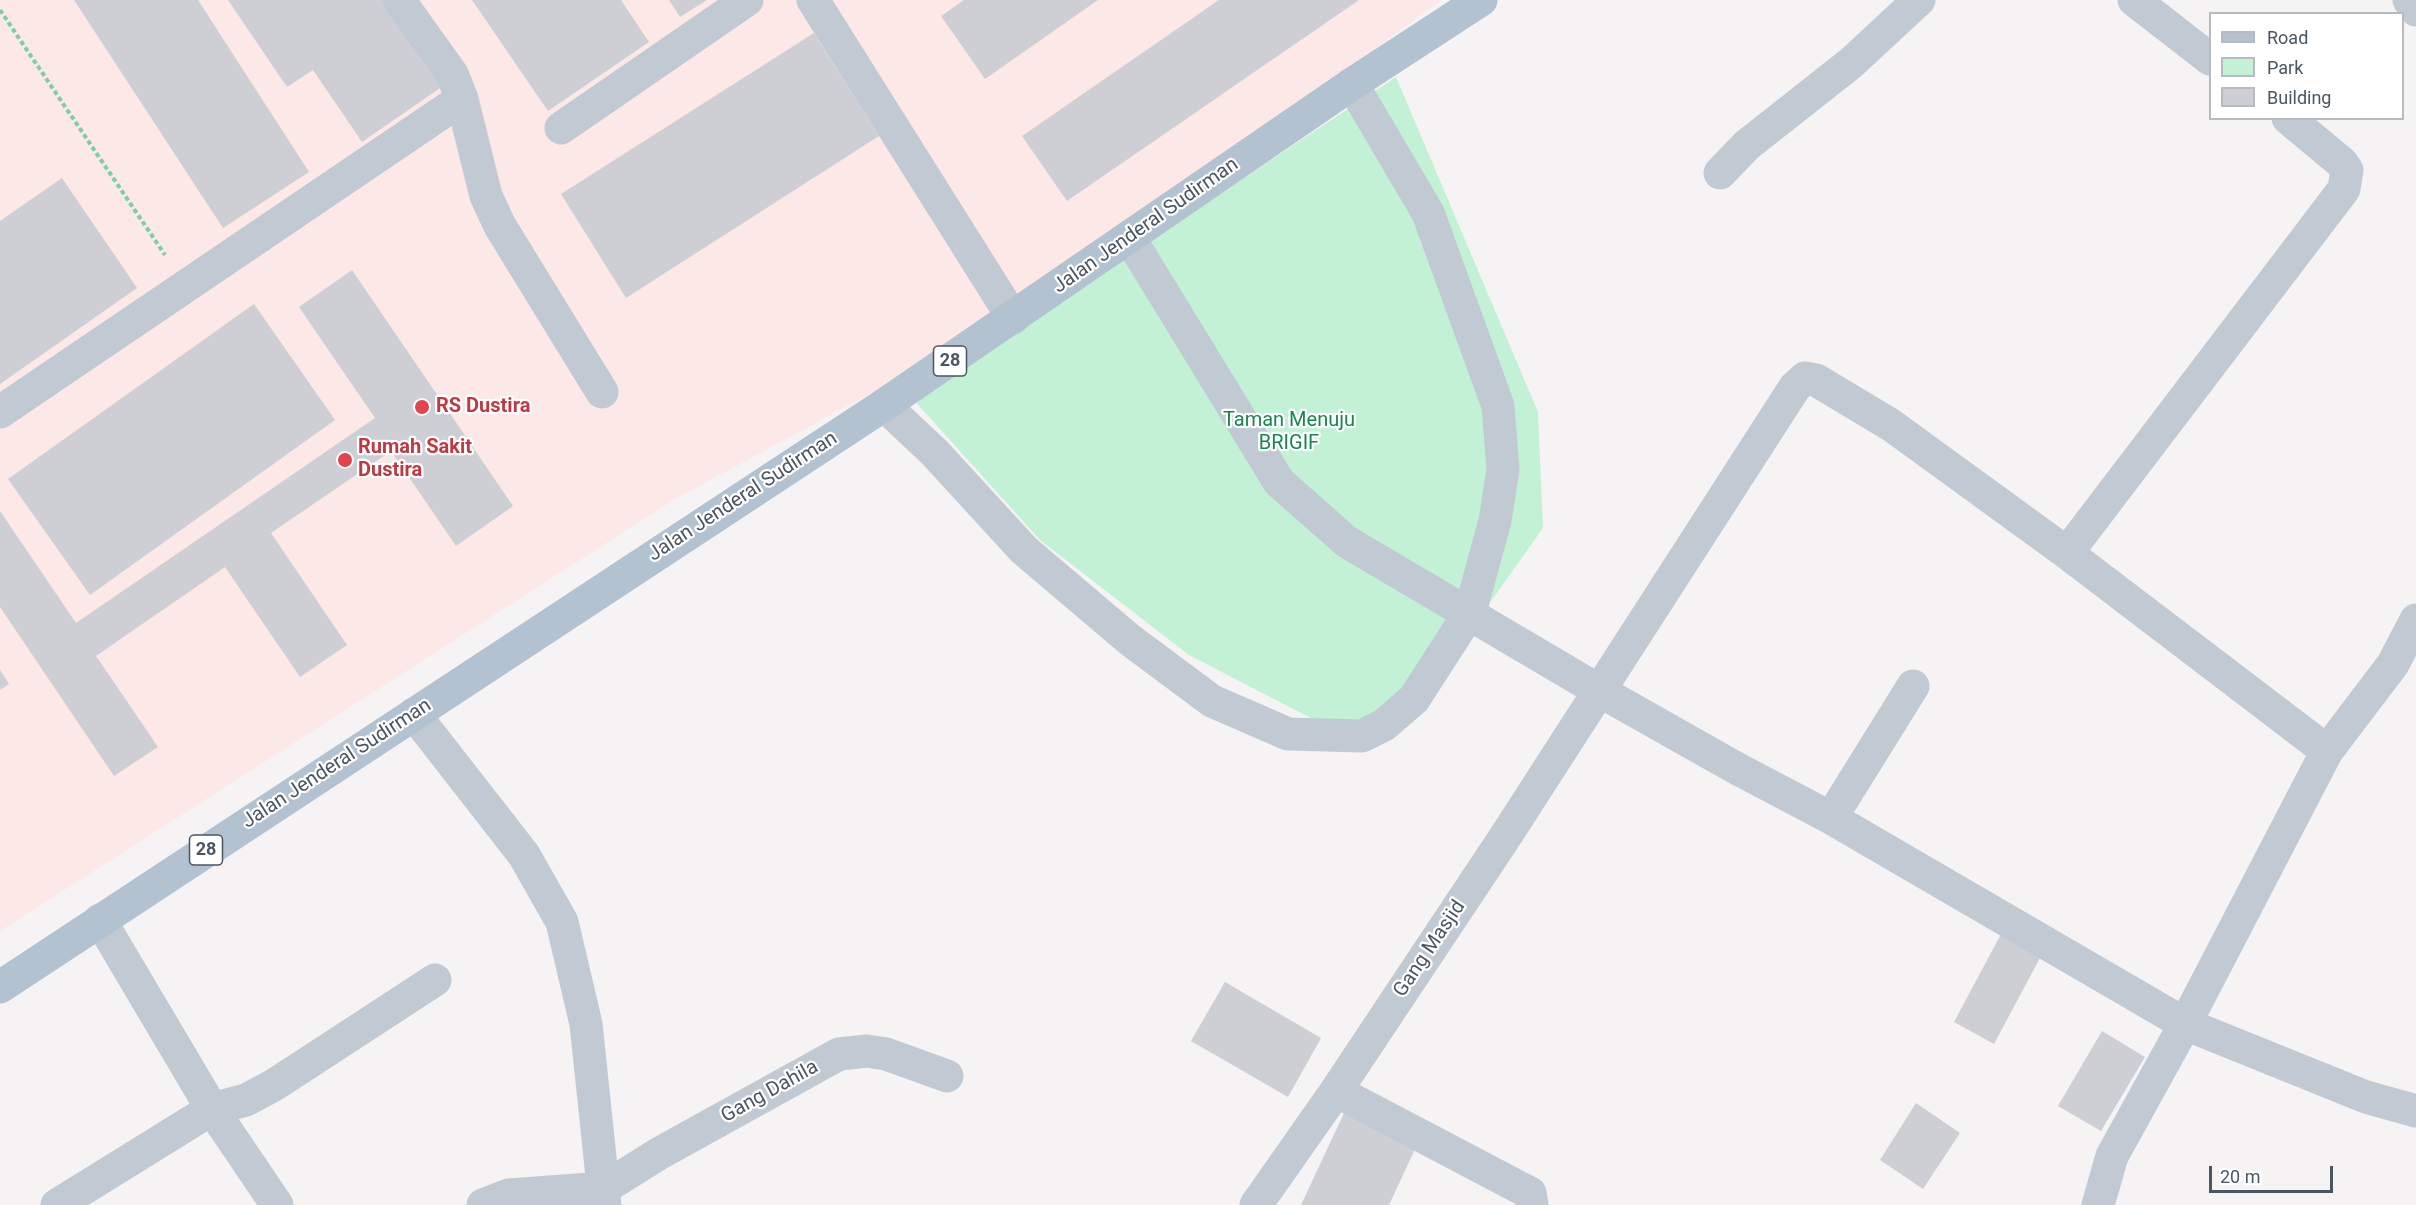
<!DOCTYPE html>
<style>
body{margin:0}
#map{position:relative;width:2416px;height:1205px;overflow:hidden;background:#f5f3f3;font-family:Roboto,sans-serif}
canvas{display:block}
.legend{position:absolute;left:2209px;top:12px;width:195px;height:108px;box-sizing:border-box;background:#fff;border:2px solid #b7bbc0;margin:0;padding:8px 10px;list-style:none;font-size:18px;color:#4a5661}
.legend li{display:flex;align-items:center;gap:12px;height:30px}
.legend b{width:30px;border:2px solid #b7bbc0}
.scale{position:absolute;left:2209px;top:1166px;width:124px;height:27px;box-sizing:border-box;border:3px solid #4a5661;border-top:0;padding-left:8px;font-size:18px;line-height:21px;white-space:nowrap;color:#4a5661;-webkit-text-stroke:4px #fff;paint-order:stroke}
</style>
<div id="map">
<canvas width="2416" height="1205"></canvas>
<ul class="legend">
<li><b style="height:8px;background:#b3c2d1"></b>Road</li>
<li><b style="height:16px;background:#c3f1d5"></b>Park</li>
<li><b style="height:16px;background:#cdcfd5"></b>Building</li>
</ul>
<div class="scale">20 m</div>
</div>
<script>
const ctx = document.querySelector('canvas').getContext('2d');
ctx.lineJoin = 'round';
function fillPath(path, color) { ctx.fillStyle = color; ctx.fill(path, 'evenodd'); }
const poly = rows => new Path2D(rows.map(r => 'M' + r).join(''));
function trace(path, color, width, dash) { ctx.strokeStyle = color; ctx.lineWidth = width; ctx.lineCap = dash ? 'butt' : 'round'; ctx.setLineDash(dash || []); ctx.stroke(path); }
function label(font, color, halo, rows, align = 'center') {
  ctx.font = font + ' Roboto,sans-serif'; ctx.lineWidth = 4.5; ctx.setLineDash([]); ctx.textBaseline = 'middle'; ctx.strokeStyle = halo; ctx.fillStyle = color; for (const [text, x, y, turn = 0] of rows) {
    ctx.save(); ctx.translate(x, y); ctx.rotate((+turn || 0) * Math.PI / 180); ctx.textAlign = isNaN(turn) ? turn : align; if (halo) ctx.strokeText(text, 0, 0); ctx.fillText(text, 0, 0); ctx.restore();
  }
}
const medical = poly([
 [0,0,1441,0,1015,315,675,499,0,931]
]);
const green = poly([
 [1396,77,1538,412,1543,528,1399,731,1326,726,1189,655,1040,540,912,398]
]);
const building = poly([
 [74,0,198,0,309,172,223,228],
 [228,0,386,0,443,86,362,142,313,70,287,87],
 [472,0,621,0,649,42,548,111],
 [669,0,707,0,680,17],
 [964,0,1098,0,985,79,941,16],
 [1219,0,1359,0,1067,201,1022,136],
 [814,33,879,136,626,298,561,194],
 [62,178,137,288,0,384,0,221],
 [352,270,513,506,456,546,391,451,271,533,347,645,300,677,225,567,96,656,158,747,114,776,0,607,0,511,76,623,375,418,299,307],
 [254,304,335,420,90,595,8,479],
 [0,670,9,684,0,690],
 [2001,934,2041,956,1994,1044,1954,1022],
 [1225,982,1321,1038,1288,1097,1191,1041],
 [2102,1031,2145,1057,2101,1131,2058,1106],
 [1916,1103,1960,1133,1923,1189,1880,1160],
 [1344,1113,1416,1147,1389,1205,1301,1205]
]);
const path = poly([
 [0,10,165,255]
]);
const minor = poly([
 [399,0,452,74,462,99,486,196,500,226,602,392],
 [813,0,1013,318],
 [2134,0,2210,59],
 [2409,0,2416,10],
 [561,128,747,0],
 [1720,173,1747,145,1851,63,1919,0],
 [1129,237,1279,482,1347,542,1598,690,1736,768,1831,818,2185,1024,2366,1097,2416,1111],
 [884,405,935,453,1024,550,1130,640,1212,701,1288,734,1362,736,1384,725,1414,699,1470,612,1495,521,1503,469,1498,406,1428,213,1352,84],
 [0,412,462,99],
 [2067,553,2344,189,2347,170,2342,163,2288,118],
 [414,714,524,855,562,922,586,1024,605,1205],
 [1831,818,1913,686],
 [100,920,212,1109,277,1205],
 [1336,1091,1530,1193,1532,1205],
 [57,1205,212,1109,246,1100,274,1085,435,980],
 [483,1205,509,1195,604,1188,660,1153,839,1054,867,1051,886,1054,947,1076],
 [1256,1205,1336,1091,1507,834,1795,387,1805,378,1816,380,1891,425,2067,553,2327,751],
 [2098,1205,2112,1156,2185,1024,2327,751,2393,664,2416,620]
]);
const major = poly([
 [0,987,884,405,1352,84,1481,0]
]);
const markers = [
 [422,407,8,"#e0444e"],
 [345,460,8,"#e0444e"]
];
const shields = [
 [950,361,33],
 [206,850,33]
];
const shieldNames = [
 ["28",950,361],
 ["28",206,850]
];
const streetNames = [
 ["Jalan Jenderal Sudirman",1146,226,-35],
 ["Jalan Jenderal Sudirman",743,497,-33],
 ["Jalan Jenderal Sudirman",337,764,-33],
 ["Gang Masjid",1430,949,-56],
 ["Gang Dahila",770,1092,-29]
];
const healthNames = [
 ["RS Dustira",436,407],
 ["Rumah Sakit",358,448],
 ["Dustira",358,471]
];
const parkNames = [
 ["Taman Menuju",1289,421],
 ["BRIGIF",1289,444]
];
fillPath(medical, '#fce8e6');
fillPath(green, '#c3f1d5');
fillPath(building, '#cdcfd5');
trace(path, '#7ad0a6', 4, [4.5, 3]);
trace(minor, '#c1cad2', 33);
trace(major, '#b3c2d1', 33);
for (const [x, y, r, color] of markers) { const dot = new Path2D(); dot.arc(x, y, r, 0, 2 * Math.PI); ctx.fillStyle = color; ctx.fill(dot); trace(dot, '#fff', 2); }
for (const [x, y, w] of shields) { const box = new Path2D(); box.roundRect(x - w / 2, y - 15, w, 30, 4.5); ctx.fillStyle = '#fff'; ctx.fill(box); trace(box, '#4a5661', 1.5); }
label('bold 18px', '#4a5661', null, shieldNames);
label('20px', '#4a5661', '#fff', streetNames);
label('bold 20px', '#be3a42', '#fff', healthNames, 'left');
label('20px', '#17864f', '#fff', parkNames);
</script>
